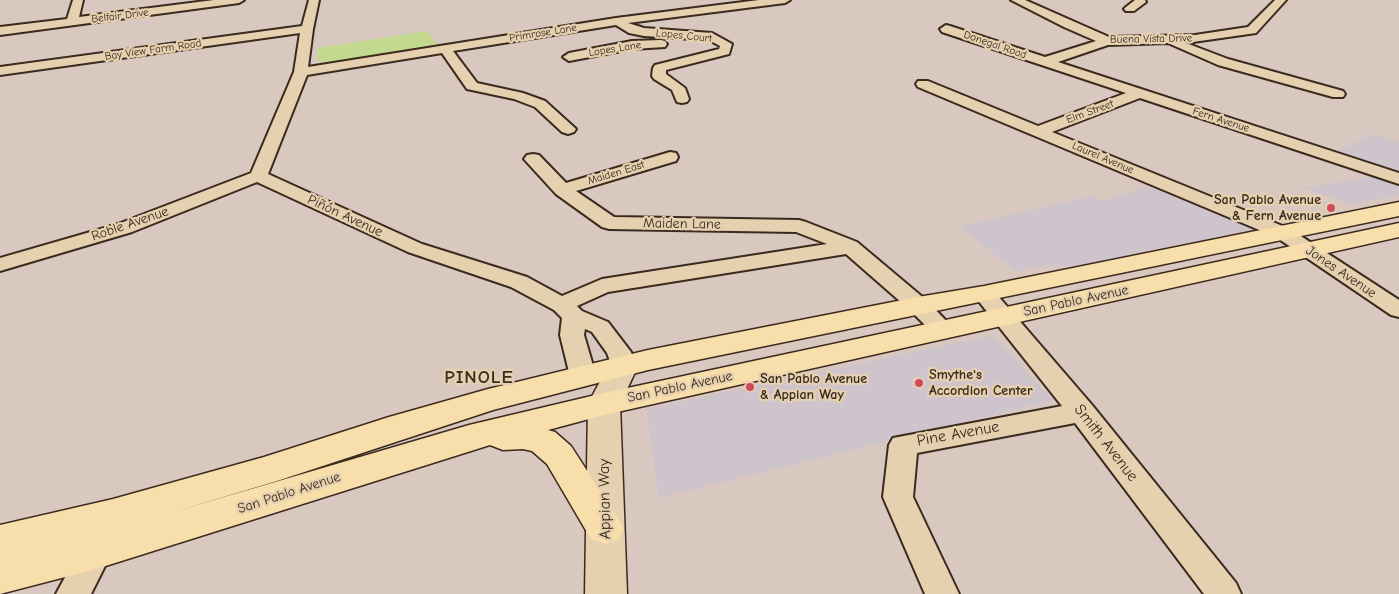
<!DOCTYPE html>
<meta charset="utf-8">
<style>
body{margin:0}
canvas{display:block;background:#d8c8c0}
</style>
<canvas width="1399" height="594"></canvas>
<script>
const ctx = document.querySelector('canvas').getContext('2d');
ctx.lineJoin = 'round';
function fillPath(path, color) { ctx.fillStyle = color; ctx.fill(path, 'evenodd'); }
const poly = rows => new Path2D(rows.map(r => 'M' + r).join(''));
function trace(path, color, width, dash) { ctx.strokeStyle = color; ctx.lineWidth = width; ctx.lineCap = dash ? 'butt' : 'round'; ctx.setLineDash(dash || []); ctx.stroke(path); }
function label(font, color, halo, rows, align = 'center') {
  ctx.font = font + ' "Comic Neue",sans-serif'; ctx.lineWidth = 4.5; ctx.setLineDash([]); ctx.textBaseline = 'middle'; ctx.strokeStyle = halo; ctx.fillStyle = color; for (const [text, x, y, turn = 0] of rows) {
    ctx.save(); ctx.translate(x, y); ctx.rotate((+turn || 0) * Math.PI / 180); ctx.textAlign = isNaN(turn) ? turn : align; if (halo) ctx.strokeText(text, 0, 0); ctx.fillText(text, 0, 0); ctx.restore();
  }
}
const built = poly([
 [1372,134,1399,142,1399,196,1351,204,1304,188,1392,173,1334,153],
 [1153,185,1261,228,1077,266,1046,266,1016,272,960,226,1093,196,1101,201],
 [993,335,1053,400,659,498,646,409]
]);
const green = poly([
 [427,31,439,46,333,63,317,61,317,48]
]);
const minor = poly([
 [73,0,83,0,79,17,214,0,244,0,239,3,0,35,0,27,67,19,73,0],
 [309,0,319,0,313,29,308,67,616,18,759,0,790,0,785,3,628,23,644,28,712,33,732,44,729,54,666,70,666,74,685,88,689,99,687,102,682,103,677,102,672,90,654,79,652,76,653,68,655,65,719,49,720,46,709,40,644,36,629,33,616,25,453,51,477,83,523,93,545,101,576,129,574,132,568,134,562,132,535,107,514,99,467,89,442,53,307,75,268,174,422,244,527,277,562,296,602,279,827,244,796,232,609,229,602,227,556,194,524,159,527,155,533,154,539,155,566,183,670,152,676,153,678,157,676,161,576,191,614,217,799,220,806,222,857,242,926,300,955,330,951,335,943,337,935,335,910,310,846,254,608,292,577,306,582,311,608,322,631,352,636,366,632,372,623,374,614,372,607,353,592,332,585,329,584,335,596,376,592,382,583,385,574,382,570,376,560,335,562,318,554,310,511,287,408,252,257,182,132,232,0,271,0,258,118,224,251,173,294,72,300,33,0,75,0,67,302,26,309,0],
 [1011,0,1025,0,1109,37,1195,35,1248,27,1275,0,1286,0,1256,33,1186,43,1228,59,1343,91,1345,94,1343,97,1333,97,1218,65,1168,43,1108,45,1058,62,1399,173,1399,184,1140,98,1052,132,1290,229,1399,300,1399,317,1391,315,1276,237,918,87,916,84,918,81,928,81,1038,126,1126,93,942,32,940,29,946,25,950,26,1045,57,1096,41,1064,27,1011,0],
 [1135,0,1145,0,1146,2,1134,11,1126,11,1124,9,1126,7,1135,0],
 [661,40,665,41,667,44,665,47,632,49,569,61,563,57,569,53,632,41,661,40],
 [984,287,992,289,1092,405,1236,583,1241,594,1204,594,1075,423,917,453,913,497,959,594,925,594,883,497,889,445,893,438,1062,406,973,294,976,289,984,287],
 [96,538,108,542,112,552,91,594,56,594,84,542,96,538]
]);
const secondary = poly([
 [623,356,634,359,638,366,620,404,627,594,585,594,588,404,612,359,623,356]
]);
const primary = poly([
 [1399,202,1399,216,648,370,493,410,277,481,173,512,469,425,604,393,1399,223,1399,237,604,415,548,430,555,432,571,446,624,528,619,539,605,544,591,539,547,464,532,451,523,449,503,450,490,445,96,569,0,594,0,559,101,533,0,559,0,525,113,499,264,457,389,417,488,389,648,350,918,297,984,286,1399,202]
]);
const markers = [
 [1331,208,5,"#d1495b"],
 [919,383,5,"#d1495b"],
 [750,387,5,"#d1495b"]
];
const farStreetnames = [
 ["Belfair Drive",120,16,-7],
 ["Primrose Lane",543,33,-9],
 ["Lopes Court",684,36,6],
 ["Buena Vista Drive",1151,39,-1],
 ["Donegal Road",995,45,19],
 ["Lopes Lane",615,49,-9],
 ["Bay View Farm Road",153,50,-8],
 ["Elm Street",1090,112,-20],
 ["Fern Avenue",1221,120,18],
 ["Laurel Avenue",1103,158,23],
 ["Maiden East",616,173,-17]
];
const poiNames = [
 ["San Pablo Avenue",1321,200,"right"],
 ["& Fern Avenue",1321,216,"right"],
 ["Smythe's",929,375],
 ["Accordion Center",929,391],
 ["San Pablo Avenue",760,379],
 ["& Appian Way",760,395]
];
const streetNames = [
 ["Piñón Avenue",345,216,25],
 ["Roble Avenue",130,224,-19],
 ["Maiden Lane",682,224,1],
 ["Jones Avenue",1341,272,34],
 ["San Pablo Avenue",1076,301,-12],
 ["San Pablo Avenue",680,387,-12],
 ["San Pablo Avenue",289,493,-18]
];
const nearStreetnames = [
 ["Pine Avenue",958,434,-10],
 ["Smith Avenue",1106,443,52],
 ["Appian Way",605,499,-91]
];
const districtNames = [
 ["PINOLE",479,378]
];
fillPath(built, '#cfc3cc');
fillPath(green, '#c2d98f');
trace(minor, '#3b2a1e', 4);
trace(secondary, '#3b2a1e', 3);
trace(primary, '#3b2a1e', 3);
fillPath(minor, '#e5d0af');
fillPath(secondary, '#e5d0af');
fillPath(primary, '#f8deab');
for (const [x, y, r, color] of markers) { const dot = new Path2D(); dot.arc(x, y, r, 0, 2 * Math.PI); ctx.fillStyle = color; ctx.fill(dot); trace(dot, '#e5d0af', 2); }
label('11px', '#3b2a1e', '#e5d0af', farStreetnames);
label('bold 14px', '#3b2a1e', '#e5d0af', poiNames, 'left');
label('14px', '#3b2a1e', '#e5d0af', streetNames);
label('16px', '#3b2a1e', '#e5d0af', nearStreetnames);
ctx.letterSpacing = '1px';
label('bold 19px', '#3b2a1e', '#e5d0af', districtNames);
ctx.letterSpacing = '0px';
</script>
